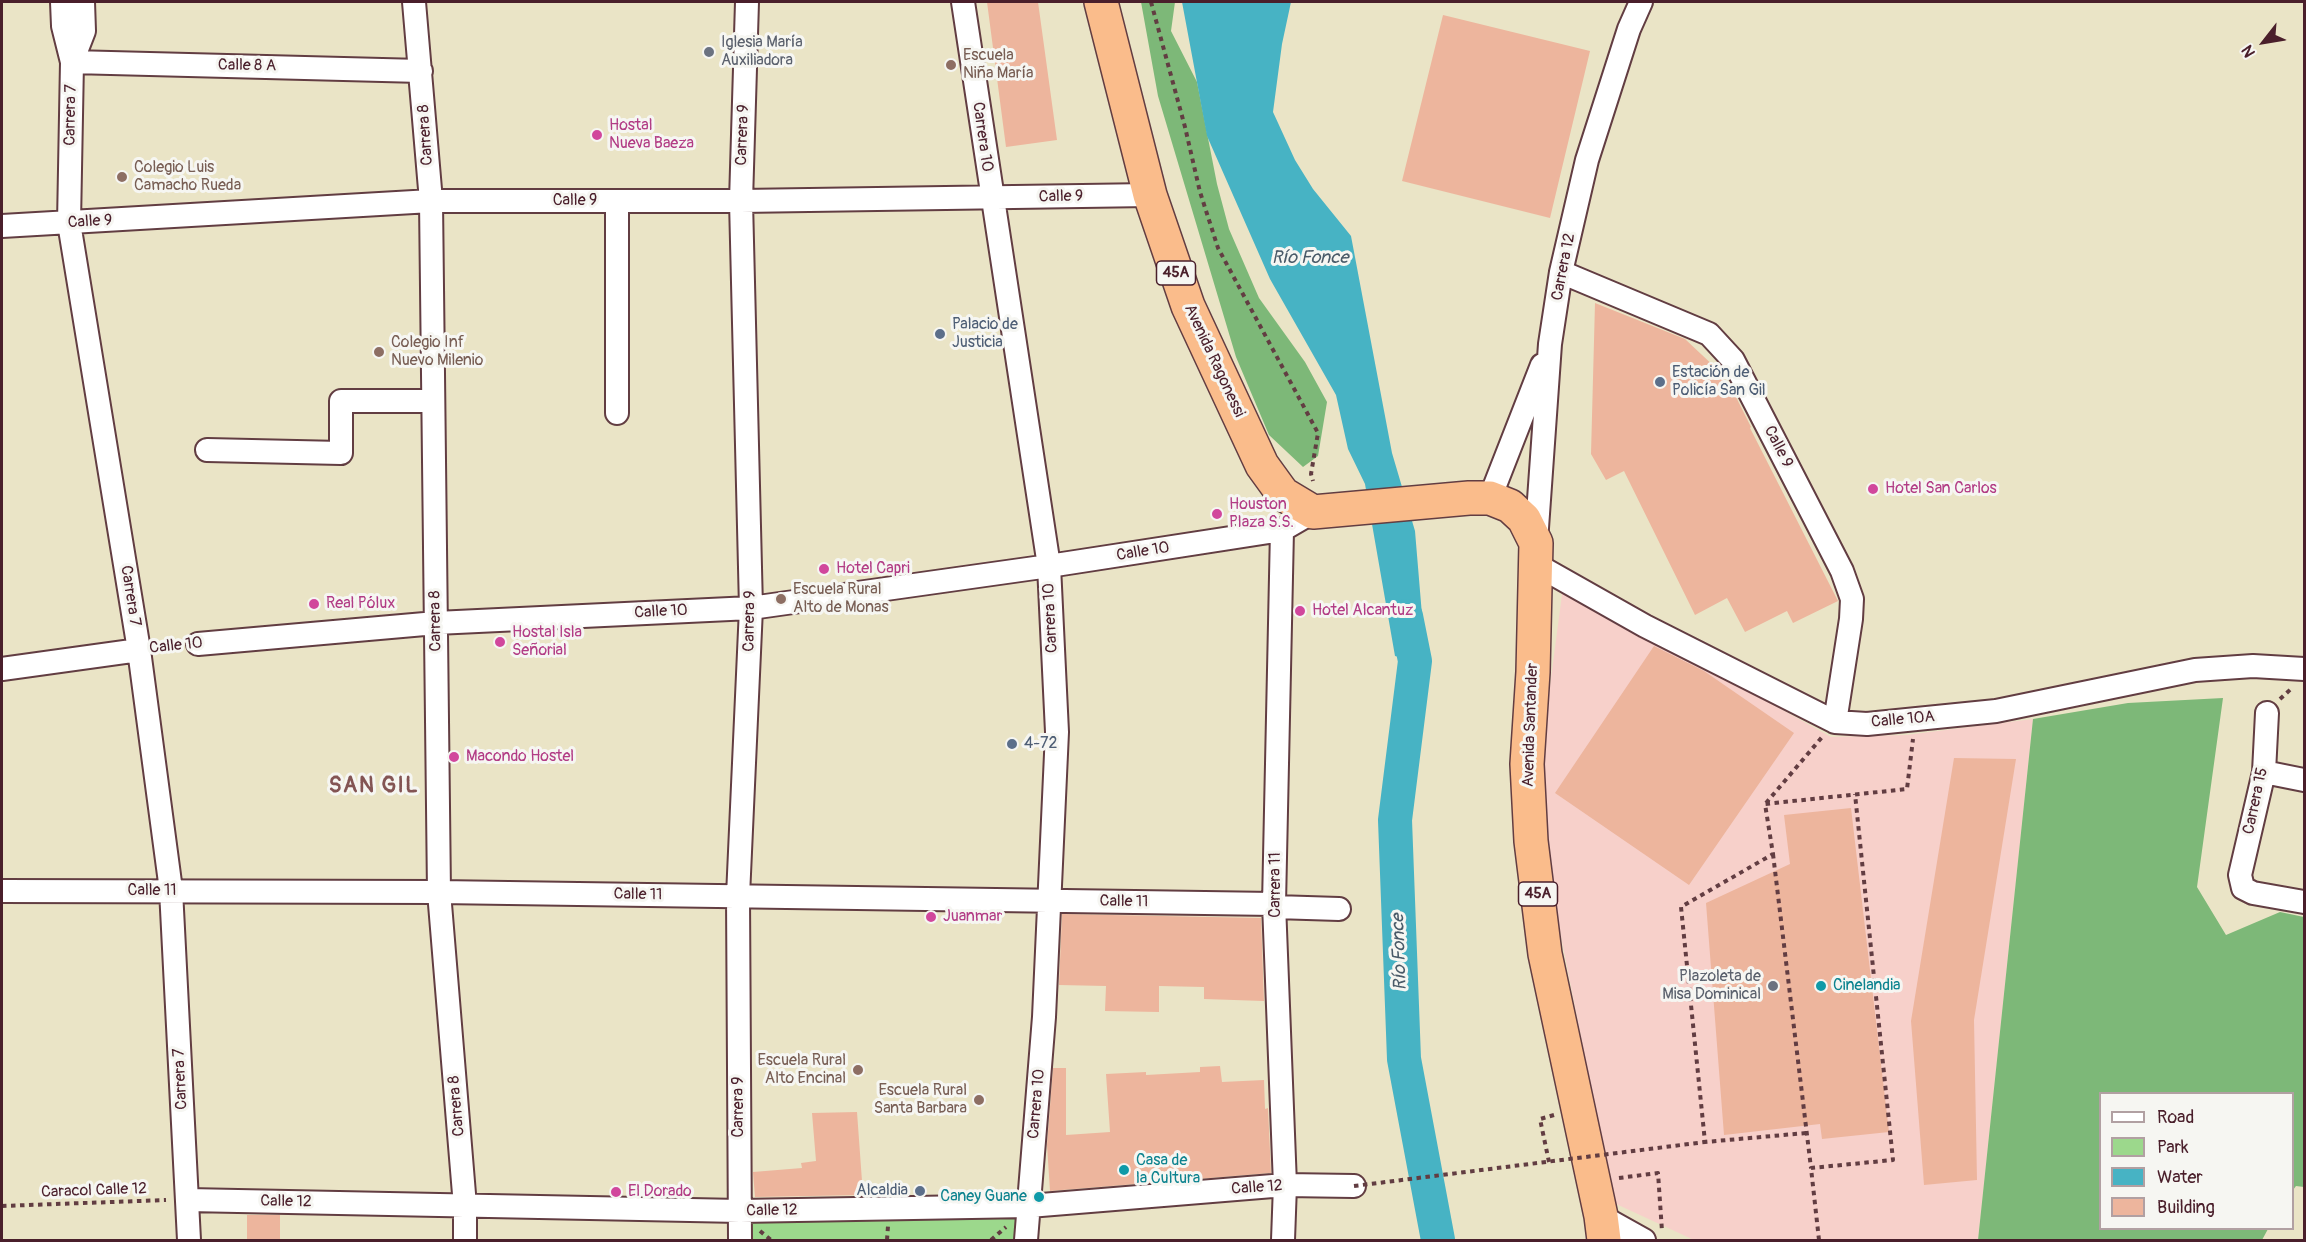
<!DOCTYPE html>
<meta charset="utf-8">
<style>
body{margin:0}
#map{position:relative;width:2306px;height:1242px;overflow:hidden;background:#eae4c6;font-family:Pangolin,sans-serif}
canvas{display:block}
.frame{position:absolute;inset:0;border:3px solid #4a1f2b;pointer-events:none}
.legend{position:absolute;left:2099px;top:1092px;width:195px;height:138px;box-sizing:border-box;background:#f6f6f2;border:2px solid #b1a0a2;margin:0;padding:8px 10px;list-style:none;font-size:18px;color:#4a1f2b}
.legend li{display:flex;align-items:center;gap:12px;height:30px}
.legend b{width:30px;border:2px solid #b1a0a2}
.north{position:absolute;left:2234px;top:12px;width:60px;height:60px;-webkit-text-stroke:4px #f6f6f2;paint-order:stroke;rotate:239deg;font-size:16px;font-weight:700;line-height:24px;text-align:center;color:#4a1f2b}
.north::after{content:'';display:block;margin:auto;width:21px;height:27px;background:#4a1f2b;clip-path:polygon(50% 0,100% 100%,50% 72%,0 100%)}
</style>
<div id="map">
<canvas width="2306" height="1242"></canvas>
<div class="frame"></div>
<ul class="legend">
<li><b style="height:8px;background:#fff"></b>Road</li>
<li><b style="height:16px;background:#9cd88c"></b>Park</li>
<li><b style="height:16px;background:#47b3c4"></b>Water</li>
<li><b style="height:16px;background:#edb59d"></b>Building</li>
</ul>
<div class="north">N</div>
</div>
<script>
const ctx = document.querySelector('canvas').getContext('2d');
ctx.lineJoin = 'round';
function fillPath(path, color) { ctx.fillStyle = color; ctx.fill(path, 'evenodd'); }
const poly = rows => new Path2D(rows.map(r => 'M' + r).join(''));
function trace(path, color, width, dash) { ctx.strokeStyle = color; ctx.lineWidth = width; ctx.lineCap = dash ? 'butt' : 'round'; ctx.setLineDash(dash || []); ctx.stroke(path); }
function label(font, color, halo, rows, align = 'center') {
  ctx.font = font + ' Pangolin,sans-serif'; ctx.lineWidth = 6; ctx.setLineDash([]); ctx.textBaseline = 'middle'; ctx.strokeStyle = halo; ctx.fillStyle = color; for (const [text, x, y, turn = 0] of rows) {
    ctx.save(); ctx.translate(x, y); ctx.rotate((+turn || 0) * Math.PI / 180); ctx.textAlign = isNaN(turn) ? turn : align; if (halo) ctx.strokeText(text, 0, 0); ctx.fillText(text, 0, 0); ctx.restore();
  }
}
const built = poly([
 [1563,587,1831,737,1906,735,2033,719,1978,1240,1694,1240,1614,1203,1542,841,1544,731]
]);
const green = poly([
 [1017,1217,1015,1240,748,1240,747,1221]
]);
const forest = poly([
 [1141,2,1175,2,1171,31,1197,82,1217,184,1229,229,1259,298,1305,362,1327,402,1318,456,1303,467,1269,435,1236,357,1158,96],
 [2223,698,2197,887,2226,935,2280,912,2304,917,2304,1187,2296,1186,2293,1190,2292,1094,2100,1094,2100,1228,2268,1229,2262,1240,1978,1240,2033,719,2128,703]
]);
const water = poly([
 [1182,2,1291,2,1282,44,1273,112,1295,160,1313,189,1351,236,1392,453,1415,531,1425,651,1415,661,1395,656,1365,484,1348,449,1336,395,1270,279,1207,136]
]);
const river = poly([
 [1406,616,1415,661,1395,820,1404,1059,1438,1240]
]);
const building = poly([
 [987,2,1038,2,1057,140,1006,147],
 [1443,15,1590,51,1550,218,1402,181],
 [1595,303,1685,339,1718,370,1735,395,1751,427,1750,428,1838,601,1793,623,1787,611,1745,632,1727,598,1695,615,1624,471,1606,480,1591,454],
 [1654,646,1704,671,1794,733,1689,885,1555,793],
 [1954,758,2016,759,1974,1020,1977,1180,1924,1185,1911,1021],
 [1851,808,1889,1132,1822,1139,1820,1124,1724,1135,1706,903,1790,864,1784,815],
 [1062,914,1261,918,1264,1001,1204,999,1204,987,1159,986,1159,1012,1105,1011,1106,986,1059,985],
 [1220,1066,1222,1082,1264,1080,1265,1109,1268,1108,1271,1173,1050,1191,1047,1145,1053,1068,1066,1068,1066,1135,1110,1132,1106,1074,1146,1072,1146,1075,1200,1072,1200,1067],
 [857,1112,863,1195,755,1197,753,1172,802,1168,801,1163,816,1161,812,1113],
 [247,1215,280,1215,280,1240,247,1240]
]);
const path = poly([
 [1151,2,1185,127,1200,192,1218,248,1318,433,1311,474,1313,481],
 [158,648,180,646],
 [2280,699,2292,688],
 [1766,803,1823,736],
 [1773,854,1811,1168],
 [1806,1133,1705,1142,1681,907,1773,854,1765,804,1907,789,1913,739],
 [1549,1162,1540,1119,1554,1115],
 [1619,1178,1658,1173,1662,1231],
 [2,1206,166,1200],
 [760,1231,771,1240],
 [887,1240,888,1226],
 [991,1240,1006,1227],
 [1819,1240,1811,1168,1893,1160,1855,794]
]);
const minor = poly([
 [62,2,63,26,72,62,69,223,139,650,171,890,189,1240],
 [414,2,431,201,439,892,465,1206,465,1240],
 [963,2,1049,566,1057,732,1044,1017,1026,1240],
 [72,62,421,71],
 [72,62,84,31,83,2],
 [2,226,431,201,741,201,1150,195],
 [1561,272,1709,334,1733,360,1842,571,1852,599,1851,619,1835,722],
 [617,413,617,201],
 [207,450,341,453,341,401,433,401],
 [1490,498,1542,365],
 [1282,530,1274,904,1285,1185,1283,1240],
 [1536,542,1550,344,1561,272,1587,160,1629,29,1641,2],
 [1537,565,1645,626,1835,722,1867,724,1996,711,2195,670,2253,666,2304,669],
 [198,644,436,623,751,608,1049,566,1282,530,1313,512],
 [2,669,139,650],
 [2267,713,2264,772,2240,875,2243,888,2253,893,2304,902],
 [2264,772,2304,780],
 [2,891,439,892,1274,904],
 [1275,907,1339,909],
 [188,1200,740,1211,1029,1206,1285,1185,1354,1186],
 [1601,1216,1644,1240],
 [740,1240,738,896,751,608,741,201,747,2]
]);
const highway = poly([
 [1101,2,1150,195,1188,306,1262,465,1283,494,1313,512,1469,498,1490,498,1510,506,1524,519,1536,543,1533,672,1527,764,1531,841,1545,954,1601,1216,1604,1240]
]);
const pathBridge = poly([
 [1354,1186,1705,1142]
]);
const markers = [
 [709,52,6,"#6b7280"],
 [951,65,6,"#8d6e63"],
 [597,135,6,"#d1479c"],
 [122,177,6,"#8d6e63"],
 [940,334,6,"#5c6f8a"],
 [379,352,6,"#8d6e63"],
 [1660,382,6,"#5c6f8a"],
 [1873,489,6,"#d1479c"],
 [1217,514,6,"#d1479c"],
 [824,569,6,"#d1479c"],
 [781,599,6,"#8d6e63"],
 [314,604,6,"#d1479c"],
 [1300,611,6,"#d1479c"],
 [500,642,6,"#d1479c"],
 [1012,744,6,"#5c6f8a"],
 [454,757,6,"#d1479c"],
 [931,917,6,"#d1479c"],
 [1773,986,6,"#6b7280"],
 [1821,986,6,"#0f9aa8"],
 [858,1070,6,"#8d6e63"],
 [979,1100,6,"#8d6e63"],
 [1124,1170,6,"#0f9aa8"],
 [920,1191,6,"#5c6f8a"],
 [616,1192,6,"#d1479c"],
 [1039,1197,6,"#0f9aa8"]
];
const shields = [
 [1176,273,39],
 [1538,894,39]
];
const shieldNames = [
 ["45A",1176,273],
 ["45A",1538,894]
];
const worshipNames = [
 ["Iglesia María",721,43],
 ["Auxiliadora",721,61],
 ["Plazoleta de",1761,977,"right"],
 ["Misa Dominical",1761,995,"right"]
];
const educationNames = [
 ["Escuela",963,56],
 ["Niña María",963,74],
 ["Colegio Luis",134,168],
 ["Camacho Rueda",134,186],
 ["Colegio Inf",391,343],
 ["Nuevo Milenio",391,361],
 ["Escuela Rural",793,590],
 ["Alto de Monas",793,608],
 ["Escuela Rural",846,1061,"right"],
 ["Alto Encinal",846,1079,"right"],
 ["Escuela Rural",967,1091,"right"],
 ["Santa Barbara",967,1109,"right"]
];
const streetNames = [
 ["Calle 8 A",247,66,1],
 ["Carrera 7",71,115,-89],
 ["Carrera 8",426,135,-94],
 ["Carrera 9",743,135,-88],
 ["Carrera 10",982,137,82],
 ["Calle 9",1061,197,-1],
 ["Calle 9",575,201],
 ["Calle 9",90,222,-3],
 ["Carrera 12",1564,267,-79],
 ["Avenida Ragonessi",1214,361,65],
 ["Calle 9",1778,447,63],
 ["Calle 10",1143,552,-9],
 ["Carrera 7",130,596,81],
 ["Calle 10",661,612,-3],
 ["Carrera 10",1051,618,-93],
 ["Carrera 8",436,621,-91],
 ["Carrera 9",750,621,-89],
 ["Calle 10",176,646,-6],
 ["Calle 10A",1903,720,-5],
 ["Avenida Santander",1531,725,-88],
 ["Carrera 15",2256,801,-78],
 ["Carrera 11",1276,885,-90],
 ["Calle 11",152,891],
 ["Calle 11",638,895,1],
 ["Calle 11",1124,902,1],
 ["Carrera 7",181,1079,-93],
 ["Carrera 10",1037,1104,-85],
 ["Carrera 8",457,1106,-95],
 ["Carrera 9",739,1107,-90],
 ["Calle 12",1257,1188,-4],
 ["Caracol Calle 12",94,1191,-2],
 ["Calle 12",286,1202,1],
 ["Calle 12",772,1211,-1]
];
const hotelNames = [
 ["Hostal",609,126],
 ["Nueva Baeza",609,144],
 ["Hotel San Carlos",1885,489],
 ["Houston",1229,505],
 ["Plaza S.S.",1229,523],
 ["Hotel Capri",836,569],
 ["Real Pólux",326,604],
 ["Hotel Alcantuz",1312,611],
 ["Hostal Isla",512,633],
 ["Señorial",512,651],
 ["Macondo Hostel",466,757],
 ["Juanmar",943,917],
 ["El Dorado",628,1192]
];
const serviceNames = [
 ["Palacio de",952,325],
 ["Justicia",952,343],
 ["Estación de",1672,373],
 ["Policía San Gil",1672,391],
 ["4-72",1024,744],
 ["Alcaldia",908,1191,"right"]
];
const cultureNames = [
 ["Cinelandia",1833,986],
 ["Casa de",1136,1161],
 ["la Cultura",1136,1179],
 ["Caney Guane",1027,1197,"right"]
];
const waterNames = [
 ["Río Fonce",1310,258],
 ["Río Fonce",1400,952,-92]
];
const districtNames = [
 ["SAN GIL",374,786]
];
fillPath(built, '#f7d0ca');
fillPath(green, '#9cd88c');
fillPath(forest, '#7db878');
fillPath(water, '#47b3c4');
trace(river, '#47b3c4', 34);
fillPath(building, '#edb59d');
trace(minor, '#623d42', 26);
trace(highway, '#623d42', 36);
trace(path, '#623d42', 4, [4.5, 4.5]);
trace(minor, '#fff', 22);
trace(highway, '#fabc8b', 33);
trace(pathBridge, '#623d42', 4, [4.5, 4.5]);
for (const [x, y, r, color] of markers) { const dot = new Path2D(); dot.arc(x, y, r, 0, 2 * Math.PI); ctx.fillStyle = color; ctx.fill(dot); trace(dot, '#f6f6f2', 2); }
for (const [x, y, w] of shields) { const box = new Path2D(); box.roundRect(x - w / 2, y - 12, w, 24, 4.5); ctx.fillStyle = '#f6f6f2'; ctx.fill(box); trace(box, '#4a1f2b', 1.5); }
label('bold 15px', '#4a1f2b', null, shieldNames);
label('16px', '#5b616d', '#f6f6f2', worshipNames, 'left');
label('16px', '#785e54', '#f6f6f2', educationNames, 'left');
label('16px', '#4a1f2b', '#f6f6f2', streetNames);
label('16px', '#b23c85', '#f6f6f2', hotelNames, 'left');
label('16px', '#4e5e75', '#f6f6f2', serviceNames, 'left');
label('16px', '#0d838f', '#f6f6f2', cultureNames, 'left');
label('italic 18px', '#495a68', '#f6f6f2', waterNames);
ctx.letterSpacing = '1.5px';
label('bold 22px', '#835453', '#f6f6f2', districtNames);
ctx.letterSpacing = '0px';
</script>
